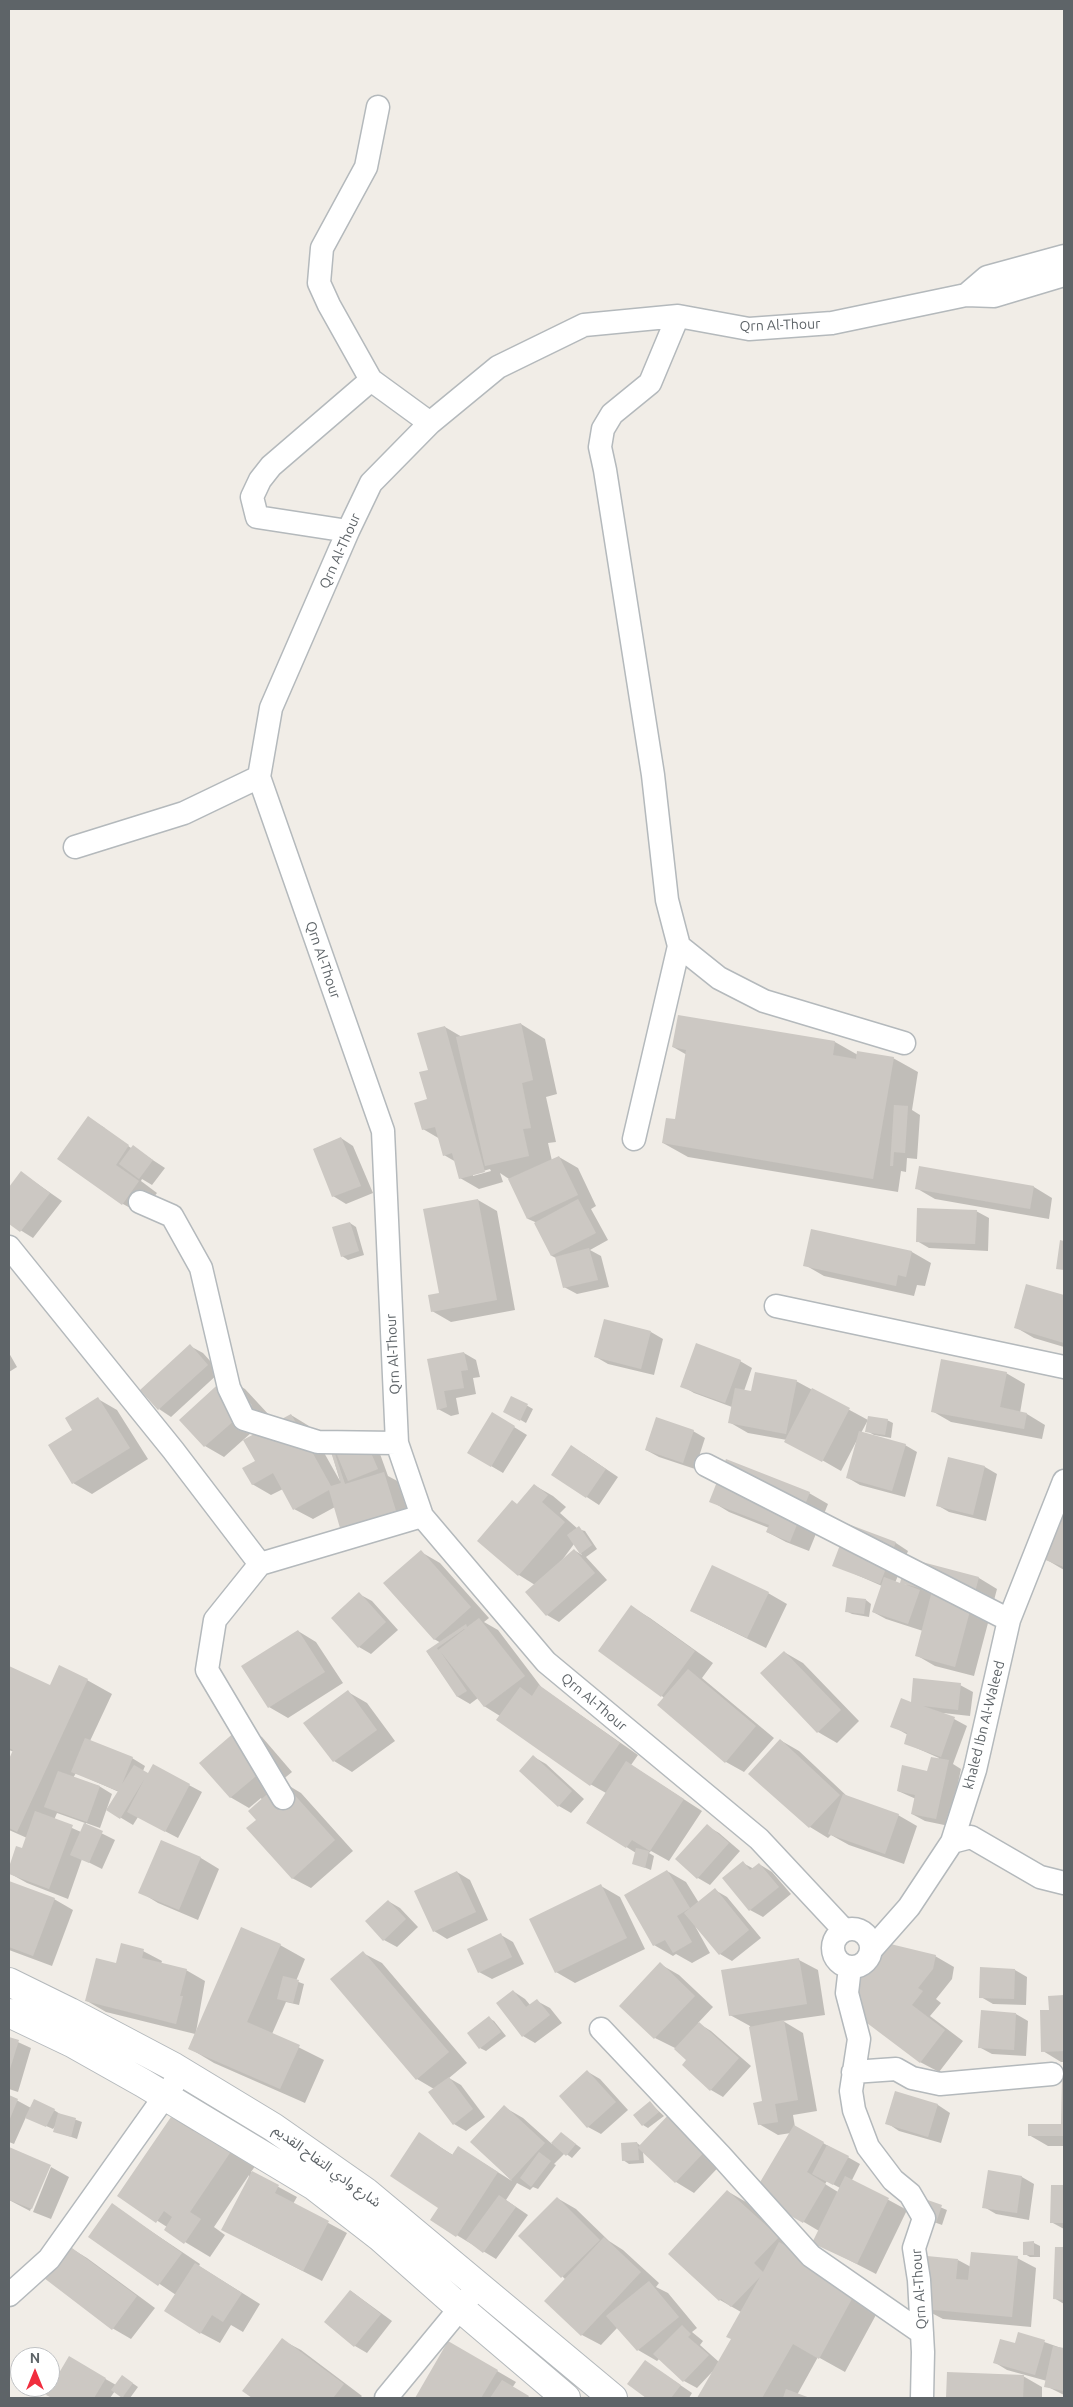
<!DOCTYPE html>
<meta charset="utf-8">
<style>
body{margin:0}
#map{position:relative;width:1073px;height:2407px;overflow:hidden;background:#f1ede7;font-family:Ubuntu,sans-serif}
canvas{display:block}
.frame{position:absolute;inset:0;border:10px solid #5e6468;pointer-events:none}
.north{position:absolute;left:10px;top:2347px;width:50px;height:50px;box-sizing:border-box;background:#fff;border:1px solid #bfc1c3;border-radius:50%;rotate:0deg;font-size:14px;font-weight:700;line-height:20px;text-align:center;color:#5e6468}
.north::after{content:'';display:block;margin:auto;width:18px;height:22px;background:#f12d3e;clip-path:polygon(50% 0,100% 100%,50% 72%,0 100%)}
</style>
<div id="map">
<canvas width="1073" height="2407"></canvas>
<div class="frame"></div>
<div class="north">N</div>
</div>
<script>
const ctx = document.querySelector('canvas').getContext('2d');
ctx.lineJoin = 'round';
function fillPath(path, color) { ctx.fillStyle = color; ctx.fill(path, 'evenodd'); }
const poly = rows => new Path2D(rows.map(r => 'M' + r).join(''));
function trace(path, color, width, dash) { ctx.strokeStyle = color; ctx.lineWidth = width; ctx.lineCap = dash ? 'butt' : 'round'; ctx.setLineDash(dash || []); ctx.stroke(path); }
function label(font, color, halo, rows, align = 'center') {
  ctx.font = font + ' Ubuntu,"Noto Sans Arabic",sans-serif'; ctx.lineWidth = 4.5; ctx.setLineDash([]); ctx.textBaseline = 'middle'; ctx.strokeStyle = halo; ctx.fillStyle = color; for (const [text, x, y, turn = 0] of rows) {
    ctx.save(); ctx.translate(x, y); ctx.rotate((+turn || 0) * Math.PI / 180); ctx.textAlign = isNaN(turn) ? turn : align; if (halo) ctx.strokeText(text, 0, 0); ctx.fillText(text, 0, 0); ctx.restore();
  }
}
const shadow = poly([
 [679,1017,835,1042,858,1055,893,1058,918,1072,912,1110,920,1115,917,1159,907,1158,906,1172,901,1171,898,1192,688,1157,663,1143,676,1121,687,1055,673,1047],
 [521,1024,545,1039,557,1094,546,1097,556,1142,548,1143,552,1161,559,1157,578,1168,596,1206,591,1209,608,1240,590,1250,601,1256,609,1287,577,1294,564,1287,556,1258,552,1256,535,1222,528,1219,509,1179,500,1173,503,1182,479,1189,460,1178,456,1162,444,1155,440,1139,423,1129,428,1100,429,1070,445,1027,462,1037],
 [490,1169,491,1171,473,1176,473,1174],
 [88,1118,105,1128,105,1130,134,1150,133,1147,165,1168,152,1185,142,1179,141,1181,157,1193,141,1214,123,1204],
 [341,1138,353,1146,373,1193,346,1204,333,1196,314,1149],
 [22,1173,62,1201,33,1238,9,1223,9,1189],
 [1034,1187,1052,1198,1049,1219,935,1199,916,1188],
 [478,1200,497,1211,515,1310,451,1322,432,1311],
 [976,1211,989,1218,988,1251,929,1248,917,1241],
 [350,1223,356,1227,364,1255,348,1260,342,1256],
 [812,1230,912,1252,931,1263,925,1286,917,1285,914,1296,824,1276,805,1265],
 [1027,1285,1064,1296,1064,1347,1034,1338,1015,1327],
 [651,1332,663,1339,654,1375,608,1364,596,1357],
 [190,1346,203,1353,220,1372,171,1417,159,1409],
 [9,1353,17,1367,9,1372],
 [464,1353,476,1360,480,1377,473,1378,476,1394,456,1398,459,1414,451,1416,438,1409,428,1360],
 [740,1361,752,1368,744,1391,752,1392,796,1381,868,1420,861,1433,905,1445,917,1452,905,1497,860,1485,848,1478,857,1440,841,1471,787,1440,748,1433,729,1422,732,1407,694,1393,682,1386],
 [1006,1373,1025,1384,1020,1413,1027,1414,1045,1425,1042,1439,951,1422,932,1411],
 [227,1378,245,1389,270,1416,224,1457,205,1446,180,1420],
 [512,1397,533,1409,526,1423,505,1411],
 [98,1399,117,1410,148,1459,92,1494,73,1483,74,1431],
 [493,1414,527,1435,503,1473,469,1453],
 [291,1415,309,1426,340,1481,330,1447,375,1440,388,1476,403,1484,414,1521,360,1538,341,1527,335,1507,313,1519,294,1509,283,1489,271,1495,252,1484,257,1462],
 [887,1420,893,1423,891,1438,874,1435,867,1431],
 [693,1431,705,1438,695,1469,659,1457,646,1450],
 [584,1454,618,1477,599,1505,553,1475],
 [949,1458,985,1467,997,1474,986,1521,949,1512,937,1505],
 [534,1485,553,1496,566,1507,560,1513,578,1529,585,1531,597,1549,586,1557,607,1580,559,1622,547,1615,527,1592,535,1585,519,1575,479,1541,518,1505],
 [574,1544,582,1555,574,1550,560,1563],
 [809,1493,828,1504,809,1551,786,1542,767,1532,769,1528,729,1512,711,1501],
 [1064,1502,1064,1570,1042,1557],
 [849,1526,896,1543,908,1551,895,1583,907,1585,902,1582,979,1578,997,1589,974,1676,935,1666,916,1655,923,1631,886,1619,873,1612,882,1586,834,1565],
 [421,1552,440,1563,489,1618,484,1622,498,1630,542,1688,638,1755,631,1765,702,1811,669,1861,651,1851,649,1853,654,1856,651,1870,633,1863,636,1853,587,1822,606,1793,590,1784,500,1716,484,1706,478,1698,470,1704,458,1697,427,1652,441,1643,434,1639],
 [768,1593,787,1604,766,1648,691,1611],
 [359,1594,372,1601,398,1630,371,1654,359,1647],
 [866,1600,871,1604,869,1617,852,1614,846,1611],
 [632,1607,650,1618,713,1663,702,1678,774,1738,744,1772,726,1762,662,1696],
 [298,1631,316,1642,343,1683,288,1718,269,1707],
 [784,1652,803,1663,859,1721,837,1743,818,1732],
 [9,1667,51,1687,87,1680,112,1694,90,1741,132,1758,145,1766,143,1771,149,1774,153,1766,202,1792,178,1838,138,1817,133,1825,108,1810,119,1792,76,1773,73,1778,99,1786,112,1794,100,1828,86,1823,85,1825,115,1840,102,1869,82,1859,68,1899,27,1883,9,1873,17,1848,22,1850,27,1838,9,1830,9,1762,14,1752,9,1750],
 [57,1813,85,1823,81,1832,54,1820],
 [960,1685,973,1692,970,1716,943,1713,967,1726,953,1764,961,1769,949,1826,925,1821,912,1814,916,1799,898,1791,928,1772,939,1758,905,1743,908,1735,892,1726,912,1703],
 [348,1692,367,1703,395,1741,352,1772,334,1761],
 [243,1726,262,1737,292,1772,281,1781,301,1793,353,1851,311,1888,292,1878,258,1820,262,1800,261,1798,249,1808,230,1797],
 [780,1740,799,1751,849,1798,898,1815,917,1826,904,1864,849,1845,831,1835,828,1838,810,1827],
 [534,1757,546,1764,584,1799,571,1813,559,1806],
 [707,1826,719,1833,740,1851,710,1885,698,1878,677,1859],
 [161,1841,201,1858,219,1869,198,1920,158,1903,140,1892],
 [743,1863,754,1869,759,1864,772,1872,791,1894,763,1917,750,1910],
 [667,1871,686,1882,699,1903,715,1890,727,1897,761,1938,732,1961,720,1954,695,1926,710,1953,692,1963,676,1954,673,1956,654,1945],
 [457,1872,470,1880,488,1920,447,1939,434,1931,416,1891],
 [9,1883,54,1899,73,1910,52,1966,9,1950],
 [601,1886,620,1897,645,1949,575,1983,556,1972],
 [388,1901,400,1908,418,1927,397,1947,384,1940],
 [501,1935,513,1942,524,1964,492,1979,479,1972],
 [280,1945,305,1959,296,1981,304,1984,299,2005,286,2002,272,2034,324,2060,305,2103,214,2063,189,2048,195,2034,106,2012,87,2001,117,1964,143,1951,162,1961,161,1964,186,1970,205,1981,196,2032],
 [363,1953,382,1963,467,2063,449,2078,461,2085,485,2117,466,2131,454,2124,434,2089,417,2079],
 [935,1956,954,1967,952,1979,936,1999,941,2003,930,2016,963,2041,939,2072,920,2062,861,2016],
 [799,1960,818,1970,825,2015,783,2021,803,2033,817,2111,793,2115,795,2127,860,2164,852,2180,907,2210,876,2274,814,2242,819,2231,755,2193,791,2133,778,2135,759,2124,763,2102,750,2026,730,2015],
 [827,2181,840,2188,838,2192,825,2184],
 [660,1964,679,1975,713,2007,698,2023,711,2031,751,2066,723,2097,711,2090,688,2060,675,2048,655,2038],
 [1015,1970,1027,1977,1026,2005,993,2004,981,1997],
 [513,1991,525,1999,531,2006,537,2001,550,2008,562,2023,535,2043,523,2036],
 [1064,1996,1064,2062,1061,2062,1043,2051,1050,2011,1049,1997],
 [1016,2014,1028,2021,1026,2056,992,2054,979,2047],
 [489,2018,494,2021,506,2036,486,2051,480,2048],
 [9,2038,31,2048,18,2092,9,2089],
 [588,2072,600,2079,628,2110,601,2134,588,2127,561,2096],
 [1063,2080,1064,2146,1048,2146,1029,2135,1063,2126],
 [896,2093,938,2105,950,2113,941,2143,899,2131,887,2123],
 [9,2096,31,2108,54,2110,60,2114,82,2122,77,2139,54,2131,56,2125,53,2129,26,2117,14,2144,9,2142],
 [650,2103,664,2116,648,2128,643,2125],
 [504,2107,523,2118,552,2144,561,2133,581,2148,572,2158,565,2153,554,2164,556,2165,538,2189,533,2187,530,2190,517,2183,506,2200,528,2215,496,2259,432,2220,440,2208,419,2134,453,2155,477,2159,512,2181,472,2142],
 [172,2118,258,2162,251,2172,297,2197,293,2204,347,2233,322,2281,242,2240,249,2175,214,2227,225,2235,210,2257,165,2230,167,2227,119,2196],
 [637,2143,641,2146,729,2156,694,2193,676,2182,643,2152,644,2163,629,2164,623,2160],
 [9,2149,51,2166,49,2166,30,2211,9,2200],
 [51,2167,69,2177,51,2219,33,2212],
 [989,2172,1022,2177,1034,2184,1029,2220,996,2214,984,2207],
 [1052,2186,1064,2187,1064,2229,1051,2222],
 [727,2191,746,2202,797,2248,883,2302,845,2372,818,2357,797,2395,807,2398,699,2398,713,2371,697,2388,684,2381,660,2358,657,2361,638,2350,618,2327,601,2345,582,2335,566,2280,520,2236,557,2198,576,2209,609,2241,623,2250,659,2283,656,2287,668,2293,697,2328,692,2332,703,2341,700,2345,719,2362,732,2339,741,2312,720,2300,670,2254],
 [923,2200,947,2210,942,2225,923,2218],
 [112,2205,200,2264,199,2266,260,2304,243,2332,231,2325,220,2343,201,2333,166,2310,176,2295,90,2237],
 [1034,2243,1040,2246,1040,2257,1030,2257,1025,2254],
 [69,2247,87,2258,155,2308,131,2339,112,2328],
 [1057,2248,1064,2249,1064,2304,1054,2298],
 [1017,2258,1036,2268,1031,2327,943,2319,924,2309,958,2260,971,2267],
 [351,2291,392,2321,367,2353,355,2346],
 [1019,2333,1064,2349,1064,2395,1046,2386,1047,2381,1007,2370,994,2362,1015,2345],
 [282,2340,301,2350,362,2396,360,2398,254,2398,244,2391],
 [449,2343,516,2382,512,2388,531,2398,416,2398],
 [69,2358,116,2385,128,2380,138,2387,130,2398,125,2398,115,2391,110,2398,55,2398,48,2394],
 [645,2361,692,2393,689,2398,648,2398,628,2384],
 [949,2374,1023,2376,1042,2387,1042,2398,948,2398]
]);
const building = poly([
 [678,1015,835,1041,833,1055,856,1059,857,1051,894,1057,873,1179,662,1143,666,1118,675,1119,686,1050,672,1047],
 [521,1023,533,1080,522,1083,531,1128,523,1129,529,1156,485,1166,456,1037],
 [445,1026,485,1172,459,1179,452,1153,443,1156,435,1127,422,1130,414,1103,427,1099,419,1072,428,1070,417,1033],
 [894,1105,908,1106,905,1153,894,1152,893,1166,890,1166],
 [88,1116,129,1145,116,1165,139,1181,122,1205,57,1159],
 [341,1137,361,1186,332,1197,313,1149],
 [133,1145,153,1160,139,1179,119,1164],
 [559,1156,578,1195,527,1219,508,1179],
 [919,1166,1034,1186,1030,1209,915,1189],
 [21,1171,50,1193,20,1232,9,1224,9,1187],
 [478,1199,497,1300,431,1312,428,1295,439,1293,423,1209],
 [578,1199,596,1233,551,1256,534,1223],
 [917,1208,977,1210,975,1244,916,1242],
 [350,1222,359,1251,341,1257,332,1227],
 [811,1229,912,1251,906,1277,898,1275,896,1286,803,1266],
 [1060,1240,1064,1241,1064,1270,1056,1269],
 [589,1248,598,1280,563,1288,555,1257],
 [1026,1284,1064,1295,1064,1343,1014,1328],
 [604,1319,651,1331,641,1369,594,1357],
 [696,1343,741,1360,725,1403,680,1387],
 [190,1344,208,1365,158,1410,140,1390],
 [464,1352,468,1370,461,1371,464,1388,444,1391,447,1407,437,1410,427,1359],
 [941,1359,1007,1372,1000,1407,1027,1413,1024,1429,931,1412],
 [755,1372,797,1380,786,1434,728,1423,735,1388,751,1391],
 [226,1377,252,1405,204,1447,179,1420],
 [812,1388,850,1408,822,1462,784,1442],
 [511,1396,528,1404,520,1421,503,1412],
 [98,1397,130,1448,72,1484,48,1445,72,1430,65,1418],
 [492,1412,515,1426,491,1467,467,1453],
 [291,1414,331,1486,341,1483,329,1446,332,1445,345,1484,384,1472,396,1511,340,1528,329,1490,293,1510,273,1473,252,1485,242,1468,255,1461,243,1440],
 [868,1416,888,1419,885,1435,865,1432],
 [656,1417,694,1430,683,1463,645,1450],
 [859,1431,906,1444,892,1491,846,1478],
 [362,1432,378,1469,348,1481,333,1445],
 [571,1445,606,1469,586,1498,551,1475],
 [948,1457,985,1466,973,1515,936,1506],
 [726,1459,810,1492,790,1542,766,1532,769,1525,709,1502],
 [534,1484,548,1495,542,1502,565,1522,518,1576,477,1541,512,1500,517,1504],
 [1064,1499,1064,1567,1040,1558],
 [848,1524,896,1542,880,1584,832,1566],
 [579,1526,592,1545,580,1554,567,1535],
 [574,1549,595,1573,546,1616,525,1592],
 [421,1550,471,1607,434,1640,383,1583],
 [907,1558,979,1577,955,1667,915,1656,932,1591,904,1584,920,1590,908,1624,872,1612,884,1577,900,1583],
 [712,1565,769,1592,747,1638,690,1611],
 [359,1592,386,1622,358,1648,331,1618],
 [847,1597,866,1599,864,1614,845,1612],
 [631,1605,695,1651,661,1697,598,1651],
 [479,1618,525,1676,484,1707,440,1651,467,1691,457,1697,426,1651,466,1624,467,1627],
 [464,1629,465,1629,438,1650,437,1648],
 [298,1630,325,1672,268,1708,241,1666],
 [784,1651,841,1710,817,1733,760,1673],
 [59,1665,88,1679,17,1832,9,1828,9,1759,13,1750,9,1748,9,1666,50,1685],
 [688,1669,756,1726,725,1763,657,1705],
 [913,1678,961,1683,958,1710,923,1706,955,1717,941,1757,904,1744,907,1733,890,1727,901,1698,911,1702],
 [539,1685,620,1743,590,1786,496,1720,520,1687,532,1696],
 [348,1690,377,1730,333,1762,303,1723],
 [243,1725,274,1761,230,1798,199,1763],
 [85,1738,133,1757,122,1784,134,1765,148,1773,153,1764,190,1784,165,1832,127,1812,145,1778,120,1819,106,1810,118,1791,71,1772],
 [780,1739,840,1795,809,1828,748,1774],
 [533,1755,572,1791,558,1807,519,1771],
 [931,1757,949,1760,936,1819,911,1814,915,1795,897,1791,902,1765,927,1771],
 [626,1761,684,1799,650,1851,632,1840,626,1848,586,1823],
 [58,1771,100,1786,87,1822,44,1807],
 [282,1781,335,1840,292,1879,246,1828,256,1820,248,1811],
 [843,1794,899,1814,885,1854,828,1834],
 [35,1811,73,1825,49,1889,9,1874,9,1867,16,1846,22,1848],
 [84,1823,103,1831,89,1863,70,1855],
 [707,1824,729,1843,697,1879,675,1859],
 [161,1840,201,1857,179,1910,138,1893],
 [636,1848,649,1851,645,1868,632,1864],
 [743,1861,750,1870,759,1863,779,1887,749,1911,722,1878],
 [667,1870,690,1908,677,1916,692,1942,673,1953,665,1940,653,1946,624,1895],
 [457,1871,476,1912,433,1932,414,1891],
 [9,1881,55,1898,33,1956,9,1947],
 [601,1884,627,1938,555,1973,529,1919],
 [715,1888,749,1930,719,1955,684,1913],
 [388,1900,406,1919,383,1941,365,1921],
 [241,1927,281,1944,247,2022,300,2045,280,2089,188,2049],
 [501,1933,512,1957,478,1973,467,1949],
 [878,1941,936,1955,933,1969,918,1988,923,1991,912,2005,945,2030,920,2063,859,2017,839,1992],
 [121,1943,144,1949,142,1958,187,1969,180,1996,183,1996,176,2024,85,2001,96,1958,116,1963],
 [363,1951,449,2052,416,2080,330,1979],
 [799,1958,807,2004,729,2016,721,1970],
 [660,1962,695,1996,654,2039,619,2006],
 [980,1967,1015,1969,1014,1999,979,1998],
 [283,1976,299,1980,293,2003,277,1999],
 [513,1990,526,2007,537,1999,550,2015,522,2037,496,2003],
 [1064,1995,1064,2051,1041,2052,1040,2010,1049,2010,1048,1996],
 [981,2010,1016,2013,1014,2050,978,2048],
 [489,2016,501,2032,479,2049,467,2033],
 [784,2020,798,2100,775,2104,778,2122,758,2125,753,2103,762,2101,749,2027],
 [699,2022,739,2058,710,2091,682,2065,686,2060,674,2049],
 [9,2037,19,2040,9,2072],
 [587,2070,616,2102,587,2128,559,2096],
 [449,2077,473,2109,453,2125,428,2092],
 [1062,2079,1064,2079,1064,2136,1028,2136,1028,2124,1061,2124],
 [895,2091,938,2104,928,2137,885,2124],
 [9,2095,18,2099,9,2121],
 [34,2099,55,2109,46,2127,25,2118],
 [650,2101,659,2112,642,2126,633,2115],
 [504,2105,545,2143,511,2180,470,2142],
 [673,2110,711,2145,675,2183,638,2148,639,2160,622,2161,621,2143,637,2142,638,2147],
 [58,2113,76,2118,71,2137,53,2132],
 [171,2117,193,2131,199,2123,234,2147,190,2212,201,2219,184,2244,164,2230,172,2217,164,2211,156,2223,117,2196],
 [794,2125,824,2142,807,2172,826,2184,803,2223,753,2194],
 [419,2132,452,2155,458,2146,498,2172,456,2237,430,2220,438,2208,390,2176],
 [561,2132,576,2144,566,2156,551,2143],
 [827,2145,849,2156,833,2185,812,2174],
 [9,2147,51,2165,32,2209,9,2200],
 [539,2152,551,2161,531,2187,520,2178],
 [988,2170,1022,2176,1017,2213,982,2208],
 [252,2171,279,2185,275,2193,329,2221,303,2271,221,2230],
 [845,2176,889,2198,857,2264,812,2243],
 [1051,2185,1064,2185,1064,2223,1050,2223],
 [727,2190,779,2237,754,2263,763,2272,779,2242,859,2286,819,2359,793,2344,762,2398,697,2398,731,2339,726,2337,760,2277,731,2307,721,2299,719,2301,668,2254],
 [499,2195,516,2207,483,2253,466,2240],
 [557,2197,600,2240,561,2278,518,2236],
 [922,2198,942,2205,936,2223,915,2216],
 [112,2203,182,2253,158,2286,88,2237],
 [604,2237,641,2272,581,2336,544,2301],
 [1034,2241,1034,2255,1023,2255,1023,2242],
 [68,2245,137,2296,112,2330,44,2278],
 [1055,2247,1064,2247,1064,2300,1053,2299],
 [971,2252,1018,2256,1012,2317,923,2309,927,2256,958,2259,956,2279,968,2280],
 [195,2263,242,2293,223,2322,212,2315,200,2334,164,2311],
 [649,2281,679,2317,637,2351,606,2316],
 [350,2290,381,2314,354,2347,324,2322],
 [682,2325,691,2334,688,2337,709,2355,683,2382,653,2354],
 [1018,2332,1045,2340,1035,2375,993,2363,1000,2339,1015,2343],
 [282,2338,344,2384,333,2398,252,2398,242,2391],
 [448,2341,498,2370,481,2398,415,2398],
 [1053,2346,1064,2348,1064,2391,1044,2387],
 [69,2356,106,2378,94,2398,52,2398,46,2395],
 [645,2360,681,2385,671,2398,646,2398,627,2384],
 [947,2372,1024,2375,1023,2398,946,2398],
 [122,2375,133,2383,122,2398,111,2390],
 [502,2380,529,2396,527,2398,490,2398],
 [786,2389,810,2398,783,2398]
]);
const minor = poly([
 [378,107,366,167,322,248,319,283,329,305,371,380,430,423],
 [966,295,987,277,1064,256],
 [348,531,257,517,252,497,260,480,271,466,371,380],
 [75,847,184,813,259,777],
 [679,946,719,978,764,1001,904,1043],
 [634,1139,679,946,667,900,653,775,605,470,600,447,603,429,612,414,650,383,678,316],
 [140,1202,172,1216,201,1268,229,1388,244,1419,318,1442,397,1443],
 [9,1247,173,1450,260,1564],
 [776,1306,1064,1367],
 [706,1465,1009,1620],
 [283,1798,207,1670,215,1620,260,1564,422,1516],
 [952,1842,971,1837,1040,1877,1064,1883],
 '833 1948a19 19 0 1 1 38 0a19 19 0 1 1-38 0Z',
 [844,1930,759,1839,546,1662,422,1516,397,1443,383,1131,259,777,271,708,348,531,371,483,430,423,498,367,584,325,678,316,749,329,832,323,966,295,994,296,1064,275],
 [871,1950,909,1907,952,1842,975,1770,1009,1620,1064,1481],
 [850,1967,847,1993,859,2039,851,2091,854,2110,868,2147,893,2180,910,2194,924,2218,914,2248,919,2280,923,2352,922,2398],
 [601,2029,721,2156,811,2256,922,2333],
 [853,2072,896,2069,912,2078,940,2084,1052,2074],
 [9,2295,49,2259,182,2072],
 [386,2398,471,2295]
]);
const tertiary = poly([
 [9,1982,70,2012,174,2067,273,2127,366,2192,613,2398],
 [9,2013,72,2043,143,2083,314,2186,381,2238,459,2307,566,2398]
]);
const streetNames = [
 ["Qrn Al-Thour",780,325,-2],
 ["Qrn Al-Thour",340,551,-66],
 ["Qrn Al-Thour",323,960,71],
 ["Qrn Al-Thour",393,1354,-93],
 ["Qrn Al-Thour",594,1702,40],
 ["khaled Ibn Al-Waleed",984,1725,-76],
 ["شارع وادي التفاح القديم",327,2166,36],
 ["Qrn Al-Thour",919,2289,-94]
];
fillPath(shadow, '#0003');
fillPath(building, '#ccc8c3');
trace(minor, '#b4b9bc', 25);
trace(tertiary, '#b4b9bc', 30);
trace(minor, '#fff', 22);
trace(tertiary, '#fff', 28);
label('14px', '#5e6468', '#fff', streetNames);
</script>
